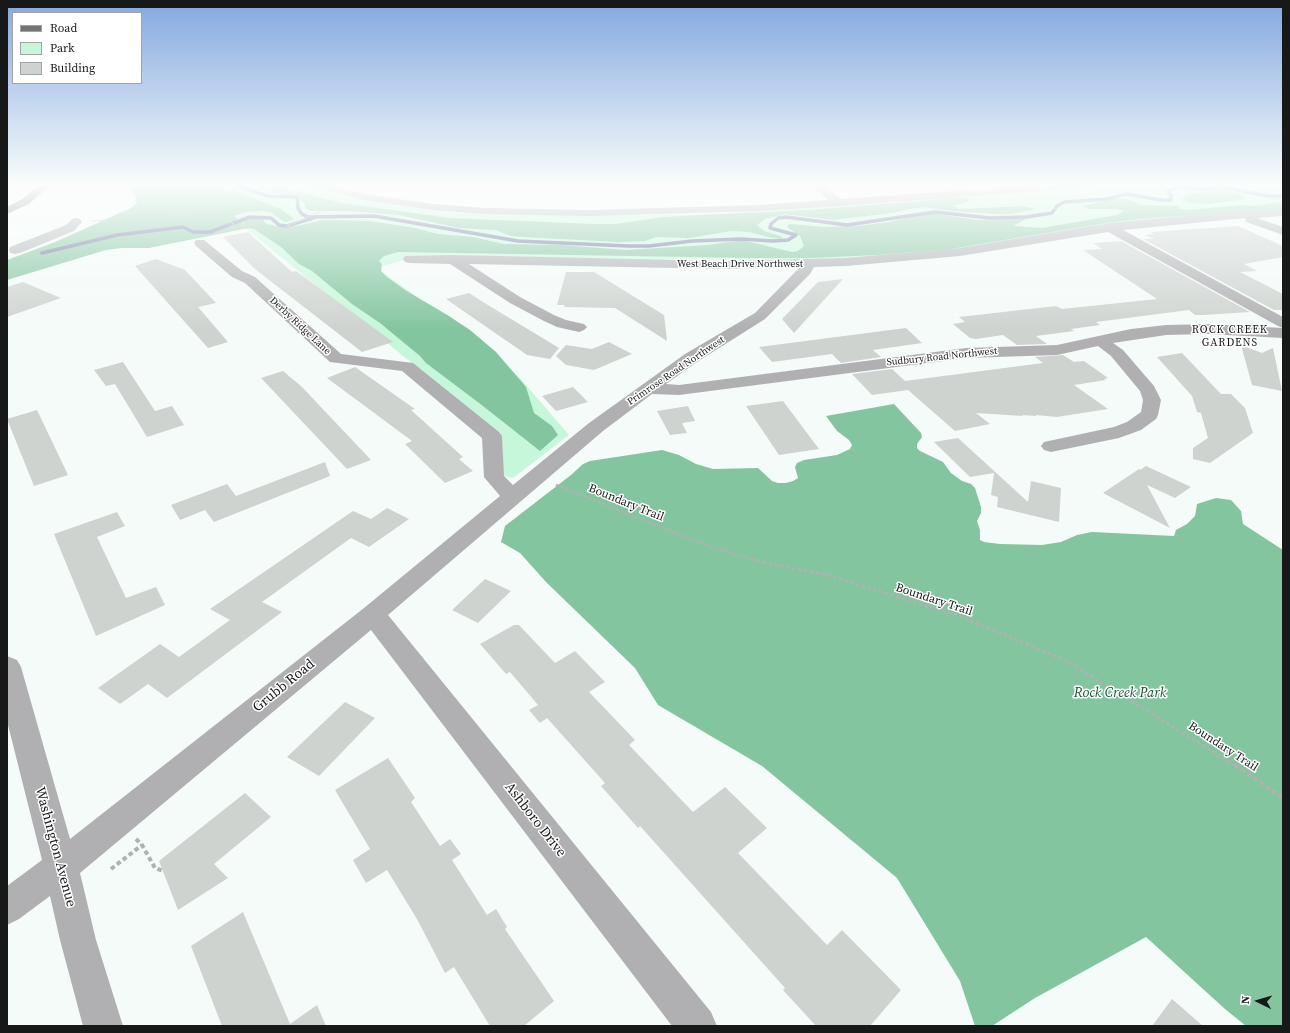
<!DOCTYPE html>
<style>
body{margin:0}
#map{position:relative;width:1290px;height:1033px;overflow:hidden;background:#f5fbf8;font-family:"Source Serif 4",serif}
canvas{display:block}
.frame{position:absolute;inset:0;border:8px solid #171918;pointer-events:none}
.legend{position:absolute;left:12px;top:12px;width:130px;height:72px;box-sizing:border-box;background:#fff;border:1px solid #a2a3a3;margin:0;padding:5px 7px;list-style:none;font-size:12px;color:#171918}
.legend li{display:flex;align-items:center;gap:8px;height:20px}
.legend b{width:20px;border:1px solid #a2a3a3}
.north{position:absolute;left:1238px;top:981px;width:40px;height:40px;-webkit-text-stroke:3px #fff;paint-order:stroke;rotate:275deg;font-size:11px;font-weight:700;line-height:16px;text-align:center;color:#171918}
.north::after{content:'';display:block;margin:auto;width:14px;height:18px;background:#171918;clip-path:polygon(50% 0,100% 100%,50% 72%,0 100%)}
</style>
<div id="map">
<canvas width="1290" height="1033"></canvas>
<div class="frame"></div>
<ul class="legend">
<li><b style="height:5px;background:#737478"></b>Road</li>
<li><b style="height:11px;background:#c6f7da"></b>Park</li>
<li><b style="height:11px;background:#ced3d0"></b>Building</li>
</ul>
<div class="north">N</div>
</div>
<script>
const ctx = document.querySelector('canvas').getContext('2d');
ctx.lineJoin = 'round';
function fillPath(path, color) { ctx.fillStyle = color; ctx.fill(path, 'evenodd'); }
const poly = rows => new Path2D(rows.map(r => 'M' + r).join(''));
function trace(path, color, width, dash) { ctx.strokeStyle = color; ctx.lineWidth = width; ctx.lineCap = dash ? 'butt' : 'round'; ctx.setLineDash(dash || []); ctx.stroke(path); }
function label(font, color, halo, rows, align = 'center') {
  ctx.font = font + ' "Source Serif 4",serif'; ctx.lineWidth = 3; ctx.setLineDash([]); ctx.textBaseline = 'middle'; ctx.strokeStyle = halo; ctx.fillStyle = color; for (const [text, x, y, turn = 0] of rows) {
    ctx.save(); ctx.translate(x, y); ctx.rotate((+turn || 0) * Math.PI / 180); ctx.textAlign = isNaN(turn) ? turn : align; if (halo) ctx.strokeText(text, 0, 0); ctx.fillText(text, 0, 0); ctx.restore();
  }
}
const green = poly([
 [192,185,304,185,373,201,404,206,612,215,713,214,1093,185,1283,185,1283,210,1218,213,1135,221,954,250,813,261,417,256,377,268,487,347,520,378,569,435,513,478,503,476,502,436]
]);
const forest = poly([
 [126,185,219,185,281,209,294,219,287,222,283,221,272,213,263,211,245,212,234,216,246,226,240,219,257,217,263,219,266,224,282,227,297,226,323,220,370,221,415,228,438,234,473,237,503,244,561,245,626,250,708,245,742,240,792,252,798,251,804,246,800,236,787,227,788,225,790,224,825,227,857,226,889,222,930,213,978,220,1023,219,1026,219,1013,226,1042,228,1117,215,1124,211,1117,209,1090,209,1082,206,1113,199,1128,199,1140,205,1180,206,1178,208,1186,210,1241,205,1258,206,1283,201,1283,210,1150,218,1112,222,951,249,877,255,811,258,747,258,398,252,384,256,379,261,382,264,381,271,387,277,405,290,449,316,470,330,496,352,526,387,534,413,552,426,558,435,540,451,483,406,426,363,420,356,380,323,352,304,312,271,299,264,281,247,254,229,249,228,149,248,122,248,106,250,7,280,7,260,55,242,131,208,137,203,135,196],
 [247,185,284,185,298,192,342,203,450,218,593,224,616,224,662,217,808,210,957,198,966,198,970,201,953,206,959,209,1024,206,1036,209,1011,214,996,214,953,211,923,207,904,210,893,213,832,220,785,214,765,219,757,225,764,231,781,236,782,238,781,239,772,238,749,232,732,231,689,238,656,237,645,241,619,242,523,237,511,236,496,230,459,228,399,215,350,211,310,211,305,208,305,204,302,201],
 [1215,189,1230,191,1242,195,1245,198,1243,200,1207,204,1191,203,1182,200,1186,195],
 [894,404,921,433,922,437,917,444,917,448,920,451,943,462,951,473,962,481,971,484,975,488,981,507,981,513,977,521,980,530,980,540,984,542,1000,544,1042,545,1061,542,1077,535,1092,532,1174,536,1176,530,1187,524,1195,516,1197,504,1216,498,1231,500,1241,511,1243,524,1283,550,1283,1026,1246,1026,1225,1009,1146,937,1035,998,992,1026,975,1026,960,981,897,878,762,766,658,705,635,668,547,583,520,553,501,542,505,526,571,475,583,464,590,461,662,450,679,455,696,464,713,469,758,468,772,481,778,483,786,483,793,481,798,478,795,467,797,463,804,460,837,455,850,449,852,445,849,440,837,431,826,416]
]);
const stream = poly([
 [237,185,268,196,297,197,298,208,301,213,307,217,374,216,518,241,628,246,649,246,692,241,741,239,773,241,788,240,796,235,770,228,771,224,778,218,786,217,847,225,935,212,990,218,1026,217,1052,213,1057,206,1064,202,1107,199,1127,194,1161,200,1171,200,1171,195,1168,192,1171,189,1178,187,1202,189,1222,187,1268,196,1283,196],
 [42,253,117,235,183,227,193,232,210,232,250,217,271,218,279,225,287,226,313,218]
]);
const building = poly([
 [1238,226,1283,246,1283,257,1244,264,1257,271,1240,272,1283,294,1283,310,1274,310,1143,239,1154,239,1145,235,1154,234,1151,232],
 [248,232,292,272,296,271,393,342,362,352,255,269,223,237],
 [1121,241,1250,312,1203,315,1195,315,1189,310,1096,322,1100,325,1071,329,1074,331,1036,336,1047,344,1017,345,1003,335,976,339,970,338,953,324,965,322,959,317,1056,306,1062,309,1157,299,1083,250,1102,249,1093,243],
 [156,259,185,270,216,303,198,307,228,342,208,348,135,266],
 [566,272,594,272,664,315,667,341,615,308,564,307,565,305,557,305],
 [843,279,794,333,782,319,818,282],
 [23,282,61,298,7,317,7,287],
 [469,293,483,302,559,348,550,359,527,355,446,299],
 [906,328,922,343,873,350,881,357,841,363,832,354,772,362,759,347],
 [609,342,632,354,594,370,566,365,556,356,566,345,592,349],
 [1241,345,1262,353,1273,348,1282,391,1252,385],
 [1182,353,1221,394,1231,394,1245,408,1253,433,1210,463,1193,459,1193,448,1208,438,1201,413,1197,412,1192,396,1157,357],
 [1063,355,1074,362,1084,361,1108,378,1104,379,1106,380,1074,385,1108,409,1057,417,1036,415,1036,416,1022,415,1023,416,976,413,990,424,955,431,908,390,872,395,852,374,892,369,905,381,1043,363,1035,357],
 [123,362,155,411,172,406,184,425,147,437,115,384,106,386,94,370],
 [355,367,415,409,411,410,463,457,459,459,473,471,445,483,405,444,412,441,327,378],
 [283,371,302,387,371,460,347,469,261,378],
 [573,387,588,402,556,411,542,396],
 [783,401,819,449,779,455,746,406],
 [688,406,695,421,682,423,687,433,670,435,657,411],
 [37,410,68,475,34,486,7,419],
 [958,438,1028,502,1031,481,1061,488,1059,522,997,507,998,497,991,495,994,473,970,477,934,442],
 [325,462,330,476,214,522,205,510,180,520,171,505,227,484,236,496],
 [1146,466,1191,487,1175,498,1147,485,1170,528,1103,493,1139,469,1140,470],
 [387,508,409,519,369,547,351,538,262,602,282,612,167,698,148,684,120,704,98,688,160,644,179,657,230,620,210,609,353,511,371,519],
 [117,512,125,526,97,537,126,598,156,587,165,605,96,636,54,534],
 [485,579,511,591,478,623,452,610],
 [514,625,519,625,555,663,575,651,605,682,589,692,635,740,629,745,693,812,725,787,767,828,738,853,827,945,842,930,901,990,870,1026,816,1026,783,990,785,988,640,826,638,828,601,786,605,783,547,718,540,723,529,710,538,705,510,672,506,674,480,644],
 [345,702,375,718,319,776,287,757],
 [388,758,415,798,411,802,440,846,450,839,461,854,452,860,487,915,496,909,507,927,505,929,554,1001,524,1026,490,1026,454,967,445,973,417,919,387,870,366,883,353,860,370,849,335,790],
 [245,793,271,817,214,864,228,878,178,910,159,861],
 [243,912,290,1024,317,1005,326,1026,222,1026,191,946],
 [1172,999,1203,1026,1152,1026]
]);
const pathFar3 = poly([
 [271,185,312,198],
 [92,221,210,213,234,224,231,228,255,223,269,229,282,232,298,231,295,228,287,226,318,213,325,208,321,201]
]);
const pathFar2 = poly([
 [556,485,713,548,755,560]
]);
const pathFar1 = poly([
 [751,559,770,564,824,574,959,616,1067,661,1236,766]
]);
const path = poly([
 [1235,765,1283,798],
 [136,839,142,845,155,868,163,871],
 [111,869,142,845]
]);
const minor = poly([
 [314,185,331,185,365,194,433,204,485,208,590,210,759,205,828,200,811,185,823,185,841,199,1036,185,1085,185,1080,188,840,206,759,211,590,216,485,214,433,210,364,200,315,187,314,185],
 [1283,210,1283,216,1257,218,1283,227,1283,235,1246,222,1245,218,1123,230,1283,317,1283,328,1278,326,1108,232,960,256,846,266,814,267,810,274,765,319,697,362,666,384,679,385,966,348,1057,345,1131,329,1166,325,1208,324,1283,328,1283,338,1208,334,1166,335,1113,343,1123,350,1154,386,1161,400,1158,415,1156,419,1141,430,1119,438,1051,452,1044,450,1041,446,1044,442,1114,427,1127,422,1141,412,1143,400,1140,391,1111,356,1098,346,1057,355,966,358,679,395,652,394,603,431,388,615,711,1012,717,1026,672,1026,371,630,80,873,96,940,123,1026,83,1026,60,940,50,896,19,919,7,925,7,886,42,860,7,721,7,656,17,660,21,667,70,839,364,608,500,496,484,477,482,438,402,371,330,362,245,283,232,277,196,246,194,243,196,240,204,240,242,271,255,277,341,354,413,363,499,432,502,436,504,476,513,485,589,423,642,385,685,354,755,313,800,267,728,269,469,264,520,297,554,315,566,320,584,324,587,327,584,330,579,332,557,327,544,321,510,303,450,264,410,263,405,262,403,259,405,256,452,255,728,261,846,258,960,248,1109,223,1239,211,1283,210],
 [76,218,80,219,82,222,74,231,20,253,15,254,10,253,9,250,10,247,66,225,72,219,76,218]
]);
const major = poly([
 [39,185,50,185,29,204,7,214,7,207,21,200,39,185]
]);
const farStreetnames = [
 ["West Beach Drive Northwest",740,264],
 ["Derby Ridge Lane",300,326,43],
 ["Sudbury Road Northwest",942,357,-6],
 ["Primrose Road Northwest",676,371,-34]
];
const farNeighbourhoodnames = [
 ["ROCK CREEK",1230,330],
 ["GARDENS",1230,343]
];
const streetNames = [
 ["Boundary Trail",626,503,22],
 ["Boundary Trail",934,600,18],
 ["Boundary Trail",1223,747,33]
];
const nearStreetnames = [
 ["Grubb Road",284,686,-39],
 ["Ashboro Drive",535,820,52],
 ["Washington Avenue",55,847,75]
];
const nearParknames = [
 ["Rock Creek Park",1120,693]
];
fillPath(green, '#c6f7da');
fillPath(forest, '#83c59f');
trace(stream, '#6b709a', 3.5);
fillPath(building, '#ced3d0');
trace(pathFar3, '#aeb3b0', 1.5, [1.5, 1]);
trace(pathFar2, '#aeb3b0', 2.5, [3, 2]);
trace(pathFar1, '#aeb3b0', 3, [3.5, 2.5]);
trace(path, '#aeb3b0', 4, [4.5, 3]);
fillPath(minor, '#b0b0b3');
fillPath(major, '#737478');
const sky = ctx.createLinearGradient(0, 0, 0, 330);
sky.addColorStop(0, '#84a8df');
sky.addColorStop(0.56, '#fafdfc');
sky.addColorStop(1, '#fafdfc00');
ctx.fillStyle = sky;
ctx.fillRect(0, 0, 1290, 330);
label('10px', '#171918', '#fff', farStreetnames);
ctx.letterSpacing = '1px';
label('11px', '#171918', '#fff', farNeighbourhoodnames);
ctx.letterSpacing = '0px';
label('12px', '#171918', '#fff', streetNames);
label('14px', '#171918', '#fff', nearStreetnames);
label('italic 14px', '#1f5137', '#fff', nearParknames);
</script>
